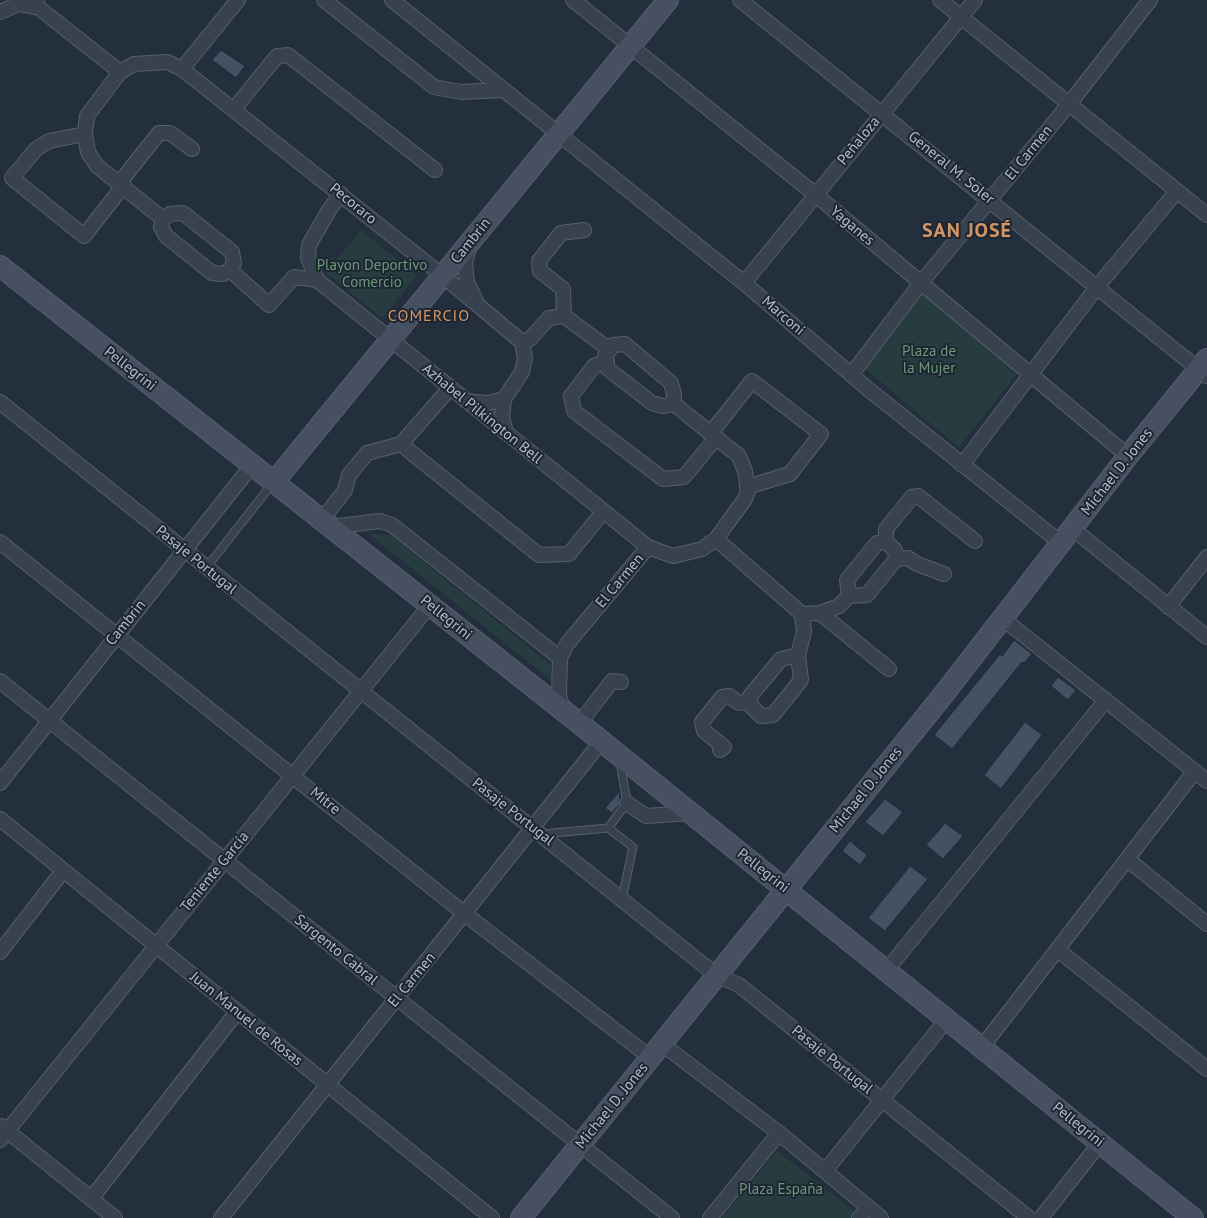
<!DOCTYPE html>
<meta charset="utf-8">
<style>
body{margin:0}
canvas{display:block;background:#242f3e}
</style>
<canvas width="1207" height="1218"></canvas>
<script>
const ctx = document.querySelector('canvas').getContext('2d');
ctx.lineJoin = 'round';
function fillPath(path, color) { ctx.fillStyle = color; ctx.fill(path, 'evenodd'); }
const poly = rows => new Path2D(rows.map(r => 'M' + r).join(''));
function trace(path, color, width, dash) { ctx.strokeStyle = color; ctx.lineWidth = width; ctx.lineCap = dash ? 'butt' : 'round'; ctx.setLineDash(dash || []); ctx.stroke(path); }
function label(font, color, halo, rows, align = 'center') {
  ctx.font = font + ' "PT Sans",sans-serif'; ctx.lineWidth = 4; ctx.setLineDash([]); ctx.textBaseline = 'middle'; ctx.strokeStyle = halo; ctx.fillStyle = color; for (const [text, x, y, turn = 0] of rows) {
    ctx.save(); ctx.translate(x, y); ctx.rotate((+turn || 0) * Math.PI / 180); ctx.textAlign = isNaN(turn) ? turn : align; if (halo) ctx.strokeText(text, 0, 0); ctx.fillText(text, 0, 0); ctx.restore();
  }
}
const green = poly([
 [361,230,417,276,382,318,326,273],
 [921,290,1016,375,959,447,863,367],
 [368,533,392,536,551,665,552,681],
 [777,1151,859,1215,857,1218,722,1218]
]);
const building = poly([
 [221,50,245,66,236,78,212,60,221,50],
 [1014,640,1032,654,1024,663,1022,662,952,749,934,735,1000,654,1002,656,1014,640],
 [1058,677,1076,690,1068,700,1051,686,1058,677],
 [1025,722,1042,735,1001,789,984,775,1025,722],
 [620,791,619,805,612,813,605,808,620,791],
 [885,799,903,812,883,836,865,822,885,799],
 [945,823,963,836,943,859,926,845,945,823],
 [850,841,867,855,860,865,842,851,850,841],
 [910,866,928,879,885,931,868,918,910,866]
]);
const lane = poly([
 [206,568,272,484],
 [608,828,633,847,622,899],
 [542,834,608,828,627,803,620,762]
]);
const street = poly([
 [324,0,434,87,461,92,504,90],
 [392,0,744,283,868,389,1061,543],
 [573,0,816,195,1128,456],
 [740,0,1207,376],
 [940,0,1207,215],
 [39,8,120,72],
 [0,12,19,4,39,8,36,0],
 [182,69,238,0],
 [234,109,277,56,288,55,435,170],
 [85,134,49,141,36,149,12,178,84,236,124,185],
 [120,182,159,133,170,133,192,149],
 [341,194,329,210,309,245,308,258,317,280,648,547,673,556,702,549,716,539,745,499,748,491,745,471,739,456,674,404,663,406,652,403,608,369,605,356,613,345,625,344,671,383,674,394,674,404],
 [183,213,232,252,234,263,230,270,223,274,212,273,166,236,161,227,163,219,170,214,183,213],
 [163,219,97,166,88,152,85,134,87,116,120,72,134,64,167,62,182,69,443,276,522,342],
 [469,247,465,263,467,282,476,301],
 [230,270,269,305,294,277,317,280],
 [744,283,975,0],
 [564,316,563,289,540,271,539,261,561,233,584,230],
 [522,342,530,339,549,318,564,316,610,350],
 [607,361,594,366,571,396,574,411,663,479,684,477,716,438],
 [851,375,920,284,1070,103,1150,0],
 [450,388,401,444,408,450,539,555,569,554,603,512],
 [466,401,488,403,504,399],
 [0,402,716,975,739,985,1029,1218],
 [506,433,502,417,504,399,522,372,525,358,522,342],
 [710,434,752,381,821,434,790,474,747,487],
 [962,465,1097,287,1177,191],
 [322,520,345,490,349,475,367,453,401,444],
 [331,527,380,521,392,525,560,658],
 [1073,529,1207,637],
 [716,539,802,614],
 [0,542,465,914,651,1058],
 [886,542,886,529,912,497,918,496,975,541],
 [896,559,908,558,917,564,944,574],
 [1168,607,1207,557],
 [820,613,889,669],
 [1002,618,1207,781],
 [798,655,781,659,750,696,751,706,761,716,773,715,801,680,798,655,804,632,802,614,820,613,839,606,849,596,867,595,896,559,895,550,886,542,877,543,847,580,849,596],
 [0,681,672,1218],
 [563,711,559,695,560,658,567,644,648,547],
 [579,724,612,681,621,682],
 [720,750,724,747,704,731,702,722,722,697,729,696,739,703,750,701],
 [0,783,253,464],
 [627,803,646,816,690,813],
 [0,819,492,1218],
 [1127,859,1207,924],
 [1058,950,1207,1069],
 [0,952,63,871],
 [886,971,1106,700],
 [662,1044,779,1133,881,1218],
 [982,1047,1195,771],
 [1,1126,115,1218],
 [0,1140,430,605],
 [825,1171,947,1019],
 [91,1199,237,1012],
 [221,1218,601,742],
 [710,1218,779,1133],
 [859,1218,868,1207],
 [1041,1218,1100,1143]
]);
const secondary = poly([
 [0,266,574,719,1193,1218],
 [274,482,668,0],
 [521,1218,940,699,1128,456,1207,359]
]);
const streetNames = [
 ["Peñaloza",859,141,-51],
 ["El Carmen",1029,153,-51],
 ["General M. Soler",951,168,39],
 ["Pecoraro",353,204,39],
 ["Yaganes",852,226,40],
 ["Cambrin",471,241,-51],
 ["Marconi",783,316,41],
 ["Pellegrini",130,369,38],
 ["Azhabel Pilkington Bell",482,414,39],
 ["Michael D. Jones",1117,472,-52],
 ["Pasaje Portugal",196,560,39],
 ["El Carmen",620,581,-50],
 ["Pellegrini",446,618,39],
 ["Cambrin",126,623,-51],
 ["Michael D. Jones",866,790,-51],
 ["Mitre",325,801,39],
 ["Pasaje Portugal",513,812,38],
 ["Pellegrini",763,871,38],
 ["Teniente García",215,872,-51],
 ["Sargento Cabral",336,950,39],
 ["El Carmen",412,980,-51],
 ["Juan Manuel de Rosas",246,1019,39],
 ["Pasaje Portugal",832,1060,39],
 ["Michael D. Jones",612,1106,-51],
 ["Pellegrini",1078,1125,39]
];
const parkNames = [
 ["Playon Deportivo",372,266],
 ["Comercio",372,283],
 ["Plaza de",929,352],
 ["la Mujer",929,369],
 ["Plaza España",781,1190]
];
const neighbourhoodNames = [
 ["COMERCIO",429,316]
];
const districtNames = [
 ["SAN JOSÉ",967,231]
];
fillPath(green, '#263c3f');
fillPath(building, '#455162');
trace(building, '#1f2835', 1);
trace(lane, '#565f6c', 9);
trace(street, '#565f6c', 16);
trace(secondary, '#565f6c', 22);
trace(lane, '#38414e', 7);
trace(street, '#38414e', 14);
trace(secondary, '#465061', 20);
label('15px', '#b4bcc9', '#1d2633', streetNames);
label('15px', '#6b9a76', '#1d2633', parkNames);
ctx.letterSpacing = '1px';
label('16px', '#d59563', '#1d2633', neighbourhoodNames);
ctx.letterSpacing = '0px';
ctx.letterSpacing = '1px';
label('bold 20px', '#d59563', '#1d2633', districtNames);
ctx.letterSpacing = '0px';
</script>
